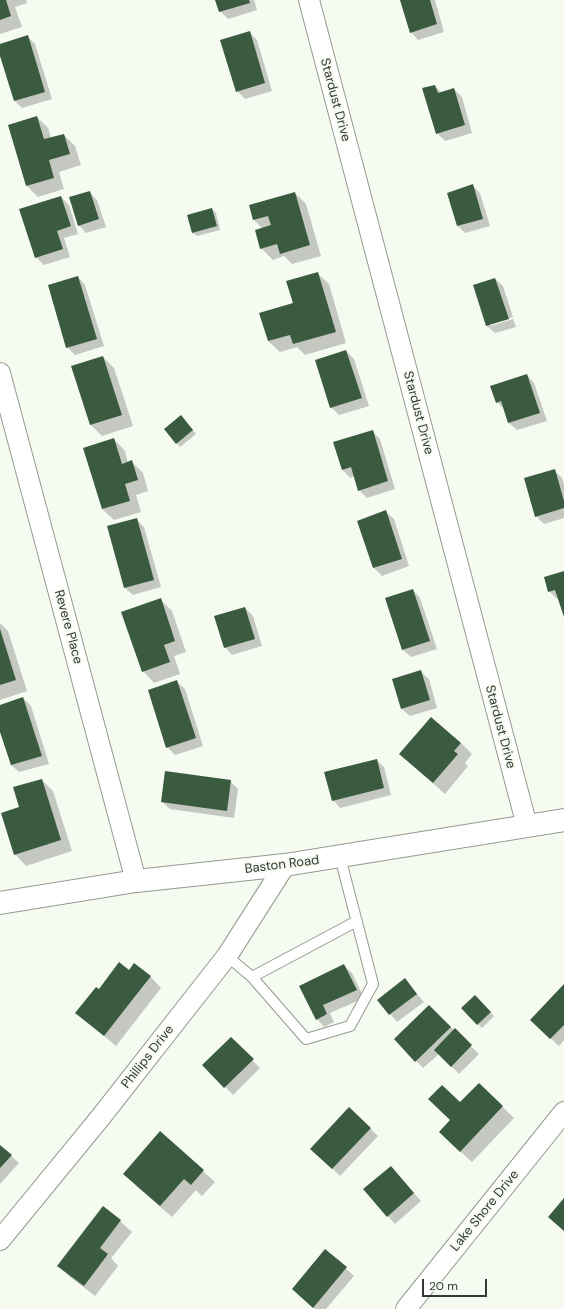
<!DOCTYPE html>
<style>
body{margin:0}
#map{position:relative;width:564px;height:1309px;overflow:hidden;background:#f5fbf0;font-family:"DM Sans",sans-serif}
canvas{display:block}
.scale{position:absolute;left:422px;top:1279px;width:65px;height:18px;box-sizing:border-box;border:2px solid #343733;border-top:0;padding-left:5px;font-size:12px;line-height:14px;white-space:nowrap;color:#343733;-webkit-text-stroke:3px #f5fbf0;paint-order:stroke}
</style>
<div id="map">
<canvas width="564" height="1309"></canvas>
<div class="scale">20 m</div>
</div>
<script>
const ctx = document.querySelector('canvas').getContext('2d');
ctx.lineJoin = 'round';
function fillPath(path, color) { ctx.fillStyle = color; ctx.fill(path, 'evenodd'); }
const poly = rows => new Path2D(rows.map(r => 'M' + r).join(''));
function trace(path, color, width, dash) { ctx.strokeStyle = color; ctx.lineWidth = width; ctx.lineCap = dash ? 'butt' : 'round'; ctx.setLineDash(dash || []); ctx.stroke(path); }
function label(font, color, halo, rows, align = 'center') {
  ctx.font = font + ' "DM Sans",sans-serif'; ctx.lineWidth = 4; ctx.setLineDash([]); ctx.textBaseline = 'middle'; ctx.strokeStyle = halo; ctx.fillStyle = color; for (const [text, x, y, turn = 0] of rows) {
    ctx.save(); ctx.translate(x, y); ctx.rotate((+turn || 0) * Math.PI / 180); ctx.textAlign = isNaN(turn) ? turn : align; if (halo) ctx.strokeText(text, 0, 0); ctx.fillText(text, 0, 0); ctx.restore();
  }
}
const shadow = poly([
 [0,0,26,0,27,3,15,7,22,27,0,34],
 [217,0,254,0,257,10,228,19,220,11],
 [401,0,435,0,444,32,418,40,411,32],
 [249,32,257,40,272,91,245,99,237,91],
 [28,37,35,44,52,99,22,108,15,101,0,52,0,45],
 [435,86,442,93,454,89,462,97,472,133,445,141,437,133],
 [37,117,48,128,51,138,64,135,75,146,81,165,59,172,64,189,38,197,27,186,9,125],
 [473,186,480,193,490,226,465,233,458,226],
 [89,192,97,200,106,227,86,233,79,225],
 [295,193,306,204,321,256,292,264,284,256,273,260,261,248,263,229,254,220,250,206],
 [61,197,69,205,78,234,64,238,70,257,44,265,36,257],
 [212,209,216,213,220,230,197,236,193,233,188,216],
 [317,273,329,284,346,343,305,355,297,347,280,352,268,341],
 [78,277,85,285,104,346,75,355,67,347],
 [495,279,503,286,513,317,490,324,490,326,513,319,516,327,495,333,487,326,474,285],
 [346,351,354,359,369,406,339,415,331,407],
 [103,357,114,368,133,426,102,436,91,425,73,366],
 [527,375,534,383,547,421,517,430,509,423,505,410,497,402],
 [184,420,196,434,180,447,177,443],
 [372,431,380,439,395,489,367,498,359,490,355,476,350,478,343,470,334,442],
 [114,439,125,451,128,463,132,462,143,473,148,491,136,495,141,512,114,520,102,509,84,448],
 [554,470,562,478,564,485,564,518,544,524,536,516],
 [386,512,394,519,409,566,382,576,374,568,358,521],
 [136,519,144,527,161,587,133,595,125,588,108,527],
 [564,572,564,614,559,598,557,599,549,591],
 [413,590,420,598,437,649,411,657,403,650],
 [160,599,172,611,186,652,174,656,180,674,154,683,143,671],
 [245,608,253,616,262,646,232,655,225,647],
 [0,623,8,631,27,691,0,700],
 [421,672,429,679,437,708,410,716,402,709],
 [177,682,185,689,203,746,175,755,167,747],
 [23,698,31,706,49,764,19,772,11,765,0,728,0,706],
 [461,743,472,754,465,763,468,766,445,794,400,754],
 [376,760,384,767,391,795,340,808,333,800],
 [42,780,53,791,72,851,26,866,15,854,21,808],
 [230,781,238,789,234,818,170,809,162,802],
 [344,966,352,973,364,998,330,1013,334,1022,324,1027,317,1019,301,986],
 [129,971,150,976,161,988,116,1046,77,1013,99,990],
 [405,980,424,1002,397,1022,390,1014],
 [564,985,564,1040,559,1046,539,1028],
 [475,996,494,1016,482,1028,462,1008],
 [429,1006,479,1054,459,1074,439,1054,423,1068,395,1039],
 [231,1038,260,1068,233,1095,204,1065],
 [479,1084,514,1118,472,1162,451,1143,451,1121,460,1104],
 [349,1108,378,1136,340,1176,319,1156],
 [160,1133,215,1182,202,1196,196,1190,172,1217,135,1185],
 [0,1146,19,1163,0,1184],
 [398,1175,421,1201,395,1224,388,1216],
 [120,1221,132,1232,111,1258,118,1266,95,1296,70,1277,59,1266],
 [326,1251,354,1276,326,1309,315,1309,293,1289]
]);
const building = poly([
 [0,0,6,0,11,16,0,20],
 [215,0,249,0,250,3,219,12],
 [400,0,430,0,437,24,410,33],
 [250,31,265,83,236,92,220,40],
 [28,35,45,92,14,101,0,56,0,44],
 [435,85,438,93,454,88,465,125,436,134,422,88],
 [37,116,44,139,64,134,70,154,49,160,54,178,26,186,8,125],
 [473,184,483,219,457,226,447,193],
 [90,191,99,219,78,226,69,197],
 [295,192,310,245,280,254,277,244,260,249,255,230,271,225,268,216,253,220,249,205],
 [61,196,71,226,57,231,63,249,35,258,19,209],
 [212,208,217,226,192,233,187,215],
 [318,272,336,332,293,344,290,335,268,341,259,313,293,303,286,281],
 [78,276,97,339,66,348,48,285],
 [495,278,509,319,486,326,473,285],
 [346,350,362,398,330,408,315,360],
 [103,356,122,415,90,425,71,366],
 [527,374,540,413,508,423,501,401,496,403,490,386],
 [181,415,193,430,176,444,164,429],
 [373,430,388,481,358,491,351,467,342,470,333,442],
 [114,438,122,464,132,460,138,480,125,484,130,501,102,509,83,448],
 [555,469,564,501,564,508,535,517,524,478],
 [386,510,402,559,373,568,357,521],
 [137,518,154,580,124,588,107,526],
 [564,571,564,617,555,590,548,592,544,577],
 [413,589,430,641,402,650,385,598],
 [161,598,175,641,164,645,170,662,142,672,121,612],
 [245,607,255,639,224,648,214,616],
 [0,629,16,680,0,685],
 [421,670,430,700,401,709,392,679],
 [177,680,196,738,166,748,148,690],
 [23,697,42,756,11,765,0,732,0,705],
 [431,717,461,743,454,751,458,754,433,783,399,754],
 [377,759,384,788,332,801,324,772],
 [165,771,231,780,227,811,161,802],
 [42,779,61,840,14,855,1,813,19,807,13,787],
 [119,962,129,970,134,963,151,976,104,1036,75,1013,96,987,99,989],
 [344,964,357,990,323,1005,327,1014,316,1020,299,986],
 [405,978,417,994,389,1015,377,1000],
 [564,984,564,1025,550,1039,530,1020],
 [475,995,491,1012,477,1025,461,1008],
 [429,1005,451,1027,415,1062,394,1039],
 [455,1028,472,1045,451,1067,434,1050],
 [231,1037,254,1059,224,1088,202,1065],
 [479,1083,503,1106,460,1152,439,1132,450,1120,428,1099,442,1085,460,1102],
 [349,1107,371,1128,332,1169,310,1149],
 [160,1131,204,1170,191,1185,184,1179,160,1206,123,1174],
 [0,1145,12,1155,0,1168],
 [391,1166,414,1193,387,1217,363,1189],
 [564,1198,564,1231,548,1217],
 [103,1206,121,1220,100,1248,108,1254,84,1286,57,1266],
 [325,1249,347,1267,313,1308,292,1289]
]);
const lane = poly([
 [227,956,252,977,306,1039,350,1026,373,984,340,857],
 [252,977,357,921]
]);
const street = poly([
 [309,0,527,826],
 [0,373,136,881],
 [0,1240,100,1118,227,956,285,865],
 [406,1309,564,1112]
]);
const secondary = poly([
 [0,903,136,881,285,865,564,820]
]);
const streetNames = [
 ["Stardust Drive",335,100,75],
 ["Stardust Drive",418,413,75],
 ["Revere Place",68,627,75],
 ["Stardust Drive",500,727,75],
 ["Baston Road",282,865,-7],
 ["Phillips Drive",148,1057,-52],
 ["Lake Shore Drive",485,1211,-51]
];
fillPath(shadow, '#0003');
fillPath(building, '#3a5b40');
trace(lane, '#949a90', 12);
trace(street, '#949a90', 22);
trace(secondary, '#949a90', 24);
trace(lane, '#fff', 10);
trace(street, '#fff', 20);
trace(secondary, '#fff', 22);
label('13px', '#343733', '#f5fbf0', streetNames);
</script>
